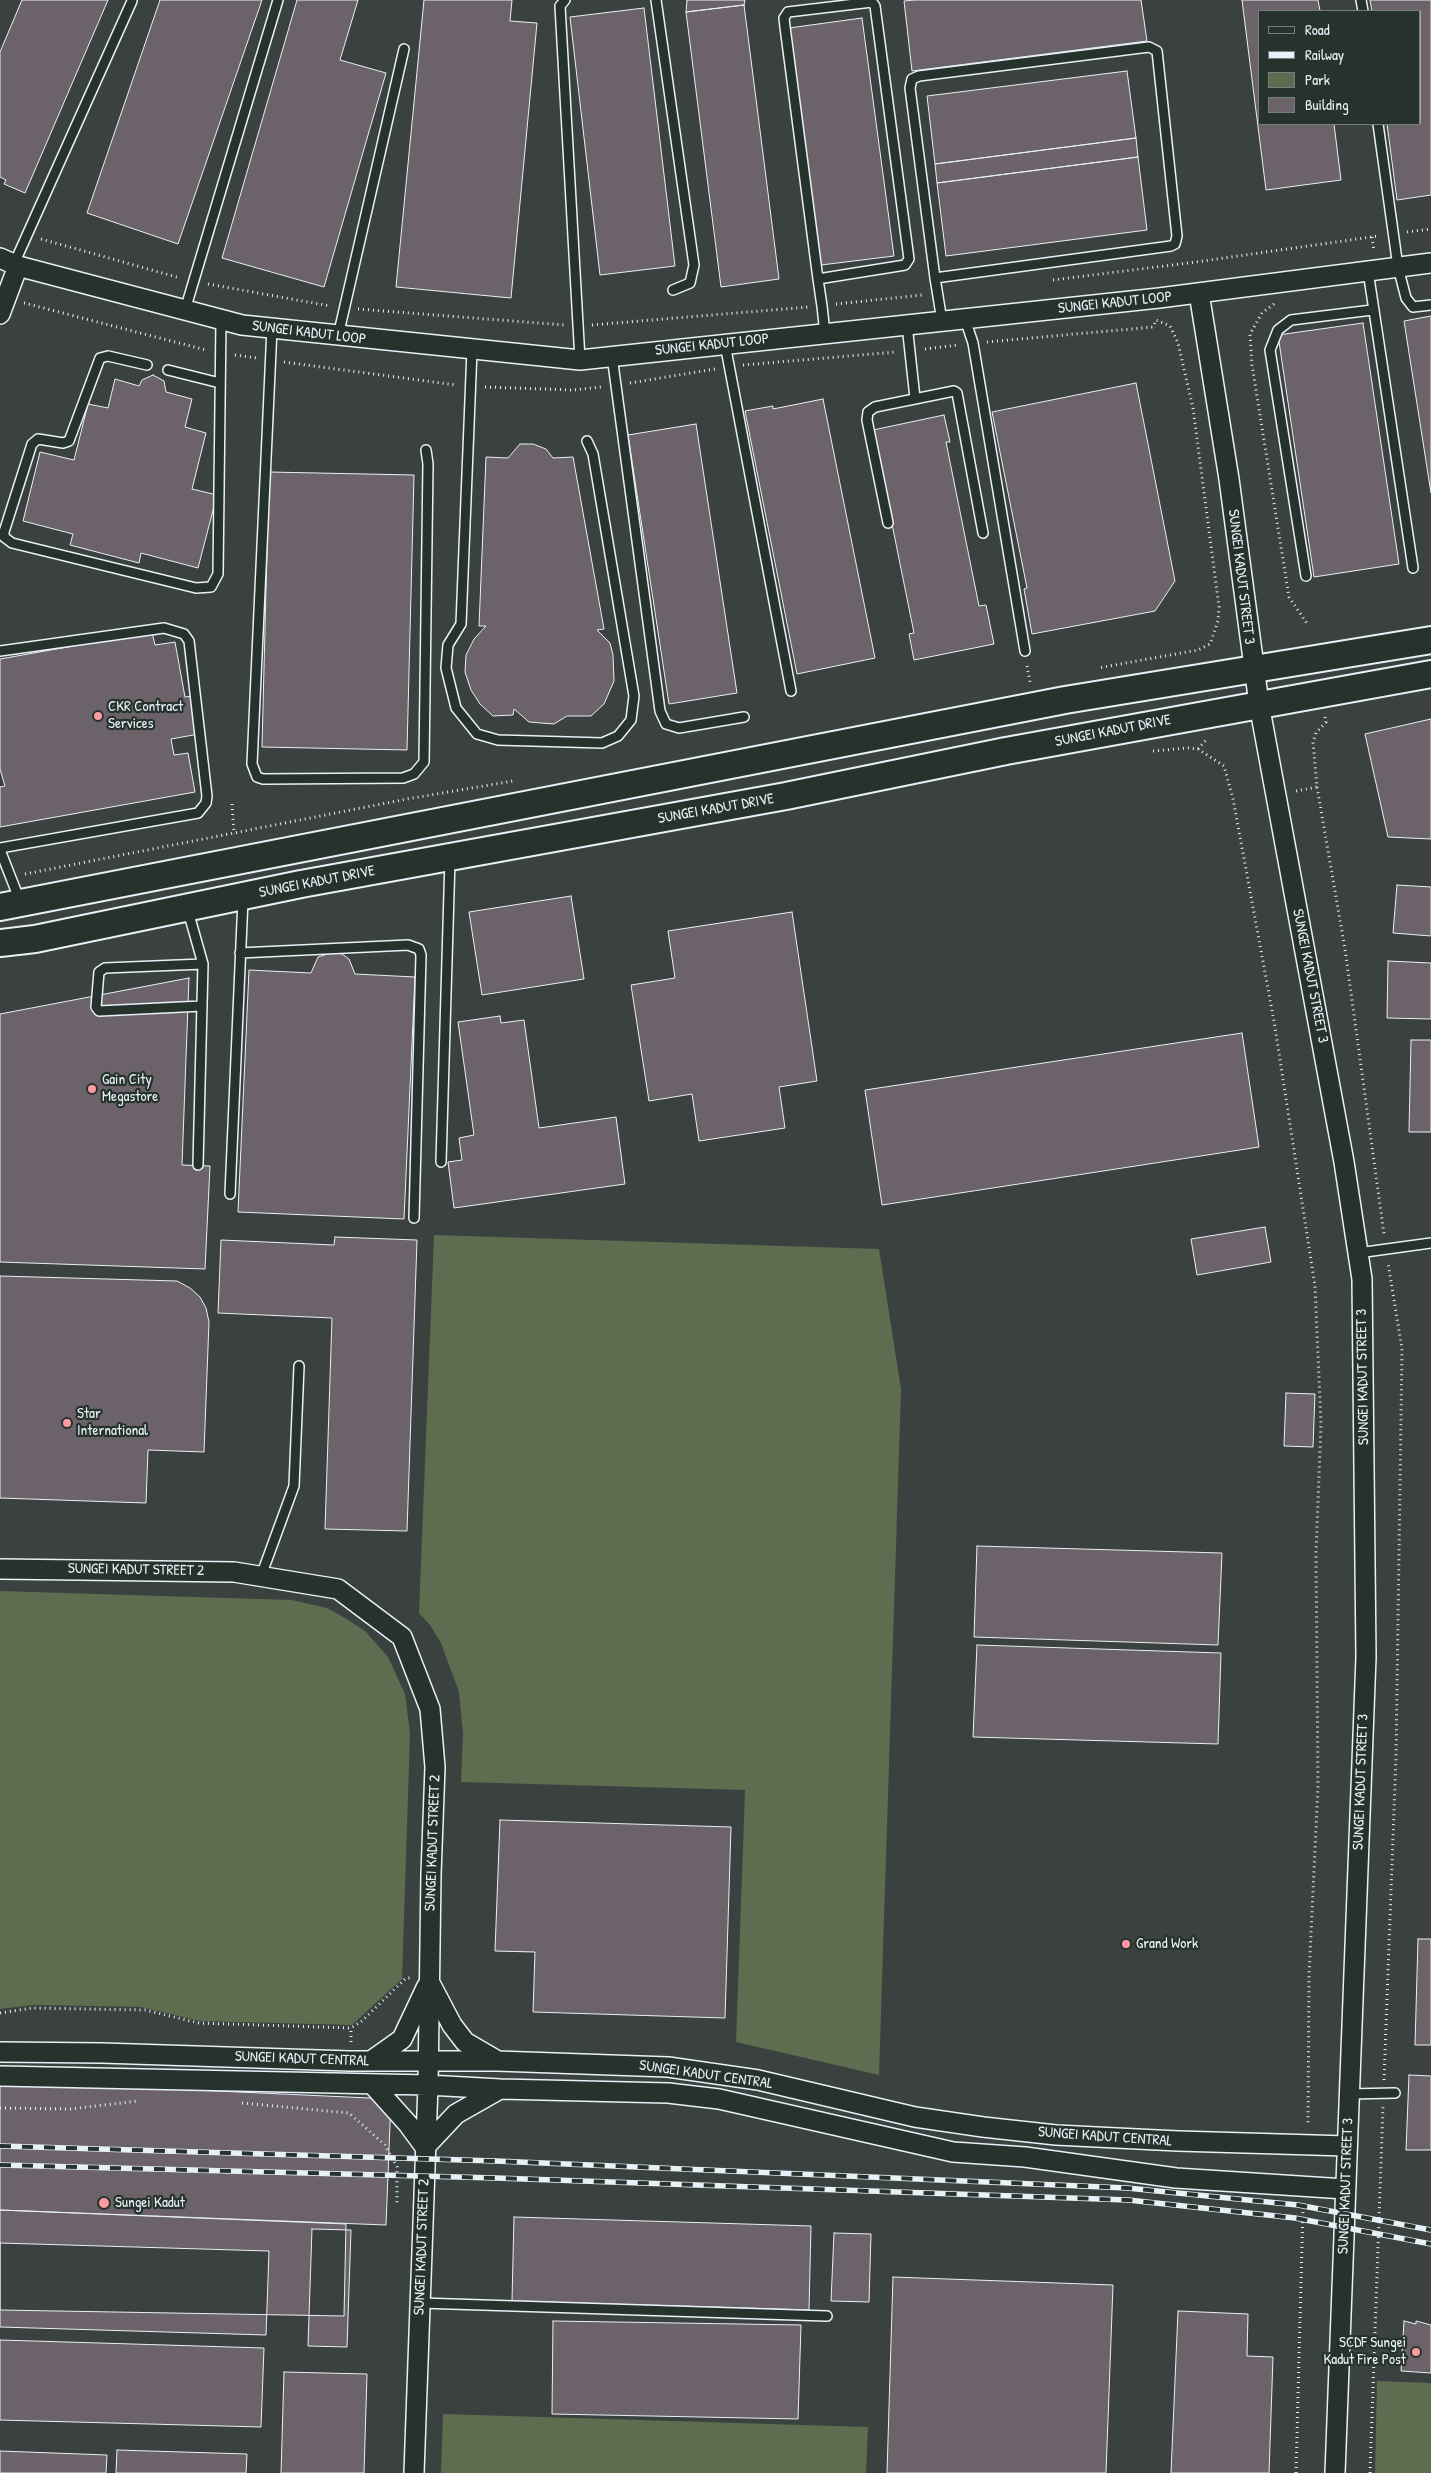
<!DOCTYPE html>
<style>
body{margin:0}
#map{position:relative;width:1431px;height:2473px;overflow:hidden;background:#26332d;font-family:"Patrick Hand",sans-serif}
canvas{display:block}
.legend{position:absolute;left:1258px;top:10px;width:162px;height:115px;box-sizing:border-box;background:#26332d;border:1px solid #747f7e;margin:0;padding:6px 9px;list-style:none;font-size:15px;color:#e8f1f8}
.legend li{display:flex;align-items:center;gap:10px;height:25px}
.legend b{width:25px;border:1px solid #747f7e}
</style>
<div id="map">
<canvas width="1431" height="2473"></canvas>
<ul class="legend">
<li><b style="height:6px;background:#26332d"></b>Road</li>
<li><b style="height:6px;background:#e8f1f8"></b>Railway</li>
<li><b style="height:14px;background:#5d6d4f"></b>Park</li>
<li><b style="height:14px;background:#6c6269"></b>Building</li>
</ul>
</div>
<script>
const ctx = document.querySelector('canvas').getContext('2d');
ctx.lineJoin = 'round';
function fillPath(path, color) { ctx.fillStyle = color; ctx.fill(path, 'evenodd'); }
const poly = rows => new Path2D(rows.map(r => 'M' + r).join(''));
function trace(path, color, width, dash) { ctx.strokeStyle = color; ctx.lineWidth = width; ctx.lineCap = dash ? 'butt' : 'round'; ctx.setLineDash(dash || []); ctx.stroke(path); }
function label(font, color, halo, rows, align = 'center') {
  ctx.font = font + ' "Patrick Hand",sans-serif'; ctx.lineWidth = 4.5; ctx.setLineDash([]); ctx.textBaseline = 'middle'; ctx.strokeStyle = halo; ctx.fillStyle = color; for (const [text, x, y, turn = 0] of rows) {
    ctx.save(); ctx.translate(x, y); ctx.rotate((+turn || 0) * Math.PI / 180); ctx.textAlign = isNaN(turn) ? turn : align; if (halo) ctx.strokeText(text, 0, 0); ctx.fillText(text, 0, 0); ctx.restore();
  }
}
const built = poly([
 [0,0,1431,0,1431,2473,0,2473],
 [1260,11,1420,11,1420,124,1260,124]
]);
const green = poly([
 [434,1235,879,1249,901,1389,879,2075,736,2042,745,1790,461,1782,463,1734,459,1692,441,1643,430,1625,419,1613],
 [0,1591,292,1600,327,1608,345,1618,365,1631,388,1657,405,1694,410,1733,402,1979,352,2025,200,2021,141,2007,34,2005,0,2009],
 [1377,2381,1431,2383,1431,2473,1375,2473],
 [443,2414,868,2427,866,2473,441,2473]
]);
const building = poly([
 [22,0,108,0,25,193,4,184,6,180,0,177,0,52,22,0],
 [160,0,262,0,178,244,87,213,160,0],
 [297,0,358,0,340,60,386,73,324,287,222,258,297,0],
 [424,0,512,0,510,21,537,23,511,298,396,287,424,0],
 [687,0,745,0,744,5,686,12,687,0],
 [914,0,1141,0,1147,41,912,71,904,1,914,0],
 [1242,0,1318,0,1320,11,1260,11,1260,124,1334,124,1341,180,1266,190,1242,0],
 [1370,0,1431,0,1431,195,1397,200,1387,124,1420,124,1420,11,1372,11,1370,0],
 [744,5,779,279,721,287,686,12,744,5],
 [644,8,675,266,600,275,570,17,644,8],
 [862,18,894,256,821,265,789,28,862,18],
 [1127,71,1136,138,935,164,927,96,1127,71],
 [1136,138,1138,157,937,183,935,164,1136,138],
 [1138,157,1147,230,946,256,937,183,1138,157],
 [1431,316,1431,493,1404,321,1431,316],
 [1363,323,1399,564,1314,577,1278,335,1363,323],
 [153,375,164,381,166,392,192,399,185,427,206,433,192,489,217,495,198,568,141,553,139,563,70,545,73,534,23,521,40,452,74,460,88,404,108,408,115,379,139,386,142,380,153,375],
 [1136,383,1175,581,1155,611,1032,634,1024,589,1027,588,992,412,1136,383],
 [823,399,875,658,797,674,745,411,773,406,773,409,823,399],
 [944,415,950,442,946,442,979,606,986,605,994,644,914,660,909,634,914,633,873,430,944,415],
 [696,424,737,693,669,704,628,435,696,424],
 [520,444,533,444,546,449,553,458,573,457,604,629,597,630,610,643,613,655,614,681,604,704,591,716,567,716,554,724,529,722,514,709,513,715,493,716,480,704,471,690,465,672,466,655,474,639,486,626,479,626,486,457,508,458,520,444],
 [269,472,414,475,407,750,262,747,269,472],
 [152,632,155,645,175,642,185,697,192,696,199,734,171,739,174,755,188,753,195,792,0,827,0,787,5,786,0,769,0,659,152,632],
 [1431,719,1431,839,1388,837,1365,734,1431,719],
 [1397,885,1431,887,1431,936,1393,933,1397,885],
 [571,896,584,979,482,995,469,912,571,896],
 [792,912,817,1081,779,1087,785,1128,699,1141,692,1094,649,1101,631,985,675,978,668,931,792,912],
 [334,952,342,954,349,959,355,974,415,977,404,1219,238,1212,249,970,311,973,318,957,334,952],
 [1388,961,1431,963,1431,1019,1387,1018,1388,961],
 [189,978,182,1165,210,1166,205,1269,0,1262,0,1014,189,978],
 [500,1016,501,1023,524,1020,539,1128,616,1117,625,1184,454,1208,448,1162,462,1160,459,1138,474,1135,458,1022,500,1016],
 [1242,1033,1259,1147,882,1205,865,1090,1242,1033],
 [1411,1040,1431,1040,1431,1132,1409,1132,1411,1040],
 [1265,1227,1271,1262,1197,1275,1191,1239,1265,1227],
 [335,1237,417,1240,407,1531,325,1529,332,1318,218,1313,221,1240,334,1245,335,1237],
 [0,1276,177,1281,190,1288,200,1297,206,1308,209,1322,204,1452,148,1450,146,1503,0,1498,0,1276],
 [1286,1393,1315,1394,1313,1447,1284,1446,1286,1393],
 [977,1546,1222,1553,1218,1645,974,1637,977,1546],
 [977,1645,1221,1653,1218,1744,973,1737,977,1645],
 [500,1820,731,1827,725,2018,533,2012,535,1952,495,1951,500,1820],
 [1418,1939,1431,1939,1431,2045,1415,2045,1418,1939],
 [1409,2075,1431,2076,1431,2150,1406,2150,1409,2075],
 [0,2081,391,2099,386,2225,0,2210,0,2081],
 [0,2210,346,2224,344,2316,0,2310,0,2210],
 [514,2217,811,2226,809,2310,512,2301,514,2217],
 [312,2229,351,2230,347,2347,308,2346,312,2229],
 [834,2233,871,2234,869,2302,831,2301,834,2233],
 [0,2243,269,2251,266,2335,0,2327,0,2243],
 [893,2277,1113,2285,1106,2473,887,2473,893,2277],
 [1178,2311,1248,2314,1247,2356,1273,2357,1269,2473,1171,2473,1178,2311],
 [553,2321,801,2325,798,2419,552,2414,553,2321],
 [1404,2321,1416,2324,1416,2321,1431,2325,1431,2373,1401,2371,1404,2321],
 [0,2340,264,2348,261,2427,0,2420,0,2340],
 [284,2372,367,2374,364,2473,281,2473,284,2372],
 [117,2450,247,2454,246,2473,116,2473,117,2450],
 [0,2451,107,2455,106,2473,0,2473,0,2451]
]);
const path = poly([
 [1407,232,1431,229],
 [1372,237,1374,251],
 [41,239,180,278],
 [1053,280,1196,262,1378,236],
 [208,284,330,306],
 [24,303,206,350],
 [836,304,922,295],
 [1274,304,1262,313,1250,334,1252,365,1289,597,1308,625],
 [358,309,564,325],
 [592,325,808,307],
 [987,342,1153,327,1156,320,1170,326,1178,343,1193,408,1219,607,1218,621,1210,644,1198,650,1098,668],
 [925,349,958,345],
 [235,355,256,358],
 [284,362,456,385],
 [743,365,896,352],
 [630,383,715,369],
 [485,387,573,390,601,387],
 [1027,666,1030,682],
 [1325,717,1326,722,1316,733,1313,742,1317,787,1345,949,1384,1234],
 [1198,749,1206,740],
 [1153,751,1188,748,1198,749,1224,766,1233,799,1274,1021,1315,1286,1321,1424,1316,1553,1318,1786,1309,1976,1308,2125],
 [1296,791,1317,787],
 [232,804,234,834],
 [25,874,407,799,513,781],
 [0,2013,32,2008,145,2010,199,2023,351,2028,362,2021,406,1978,410,1978],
 [351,2042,351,2028],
 [1384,2080,1396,1757,1402,1349,1388,1263],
 [242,2103,349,2113,385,2145,397,2167,397,2203],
 [0,2108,70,2109,138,2101],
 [1296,2473,1303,2206],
 [1370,2473,1383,2106]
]);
const service = poly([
 [565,0,560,6,580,360],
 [656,0,694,265,690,283,673,290],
 [1361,0,1363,11],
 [1378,124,1398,267,1406,298,1413,307,1431,305],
 [14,264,132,1],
 [1368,271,1413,568],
 [935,278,1171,246,1175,244,1177,236,1157,51,1149,47,919,76,912,79,910,88,935,278,942,321],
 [818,279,905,265,909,259,875,6,872,2,788,12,784,18,785,27,818,279,822,306,825,334],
 [185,310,278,0],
 [965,319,973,343,1025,651],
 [907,325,915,398],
 [272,328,252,764,257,777,263,779,403,778,414,774,424,762,428,464,426,450],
 [338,336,404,49],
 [725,344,791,691],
 [472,350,461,624,448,645,446,668,456,708,477,734,498,740,602,743,618,736,631,720,634,696,593,454,587,441],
 [612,356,660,711,666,724,679,728,744,717],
 [147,365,108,356,100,358,69,441,63,443,38,439,32,444,4,532,4,537,12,543,196,588,211,587,218,574,221,320],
 [168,370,220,383],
 [888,523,867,420,868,412,875,407,954,391,957,393,983,533],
 [1306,576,1270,350,1278,330,1291,320,1372,310],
 [0,651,164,628,184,634,189,641,207,796,206,803,198,813,0,848],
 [0,850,20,901],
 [188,911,203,964,198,1165],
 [240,953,408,945,419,949,421,955,414,1218],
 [202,1006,99,1011,96,1007,99,972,105,968,203,964],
 [441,1162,450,859],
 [230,1194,243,899],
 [1358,1253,1431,1243],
 [261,1576,294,1486,299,1366],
 [1349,2094,1395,2093],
 [420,2303,827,2316]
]);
const minor = poly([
 [0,258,18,266,242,325,580,360,1159,298,1431,263],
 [1199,293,1229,479,1259,704,1344,1162,1362,1279,1366,1657,1335,2473],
 [0,314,18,266],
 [0,1569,234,1572,338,1589,402,1637,430,1709,435,1767,431,1874,428,2085,414,2473],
 [431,1985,452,2025,465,2042,496,2060],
 [0,2052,102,2053,350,2061,497,2061,668,2067,758,2080,915,2117,983,2127,1056,2135,1178,2141,1347,2146],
 [371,2061,402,2039,427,1986],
 [0,2076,428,2085,500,2089,668,2093,719,2099,953,2152,1025,2157,1176,2178,1345,2189],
 [372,2084,408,2124,425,2147],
 [425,2147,456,2114,500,2089]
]);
const secondary = poly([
 [0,907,1065,700,1431,640],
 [0,943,35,939,301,884,786,796,1006,751,1431,674]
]);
const rail = poly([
 [0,2146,496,2161,1127,2188,1298,2205,1431,2230],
 [0,2165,496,2178,1128,2200,1295,2218,1431,2244]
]);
const markers = [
 [98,716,5,"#ff9aa2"],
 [92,1089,5,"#ff9aa2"],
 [67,1423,5,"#ff9aa2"],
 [1126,1944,5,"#ff9aa2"],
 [104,2203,6,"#ff9aa2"],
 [1416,2352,5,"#ff9aa2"]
];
const streetNames = [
 ["SUNGEI KADUT LOOP",1115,303,-6],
 ["SUNGEI KADUT LOOP",309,333,7],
 ["SUNGEI KADUT LOOP",712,345,-6],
 ["SUNGEI KADUT STREET 3",1241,577,83],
 ["SUNGEI KADUT DRIVE",1113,731,-11],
 ["SUNGEI KADUT DRIVE",716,809,-10],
 ["SUNGEI KADUT DRIVE",317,882,-11],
 ["SUNGEI KADUT STREET 3",1310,976,79],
 ["SUNGEI KADUT STREET 3",1363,1377,-91],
 ["SUNGEI KADUT STREET 2",136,1570,1],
 ["SUNGEI KADUT STREET 3",1361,1782,-88],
 ["SUNGEI KADUT STREET 2",433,1843,-88],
 ["SUNGEI KADUT CENTRAL",302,2059,2],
 ["SUNGEI KADUT CENTRAL",706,2075,8],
 ["SUNGEI KADUT CENTRAL",1105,2137,4],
 ["SUNGEI KADUT STREET 3",1346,2186,-88],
 ["SUNGEI KADUT STREET 2",422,2247,-88]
];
const poiNames = [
 ["CKR Contract",108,707],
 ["Services",108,724],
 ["Gain City",102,1080],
 ["Megastore",102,1097],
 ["Star",77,1414],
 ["International",77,1431],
 ["Grand Work",1136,1944],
 ["Sungei Kadut",115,2203],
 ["SCDF Sungei",1406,2343,"right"],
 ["Kadut Fire Post",1406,2360,"right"]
];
fillPath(built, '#3b413f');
fillPath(green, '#5d6d4f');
fillPath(building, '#6c6269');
trace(building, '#e8f1f8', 1);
trace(service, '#e8f1f8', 12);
trace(minor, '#e8f1f8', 22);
trace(secondary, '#e8f1f8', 30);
trace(path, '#e8f1f8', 3, [1, 4]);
trace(service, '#26332d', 9);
trace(minor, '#26332d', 19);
trace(secondary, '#26332d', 26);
trace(rail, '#e8f1f8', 5.5);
trace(rail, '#26332d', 4, [11]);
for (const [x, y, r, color] of markers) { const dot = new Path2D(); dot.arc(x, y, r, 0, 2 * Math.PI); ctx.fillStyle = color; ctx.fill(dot); trace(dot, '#26332d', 2); }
label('15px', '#e8f1f8', '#26332d', streetNames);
label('15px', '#e8f1f8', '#26332d', poiNames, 'left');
</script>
